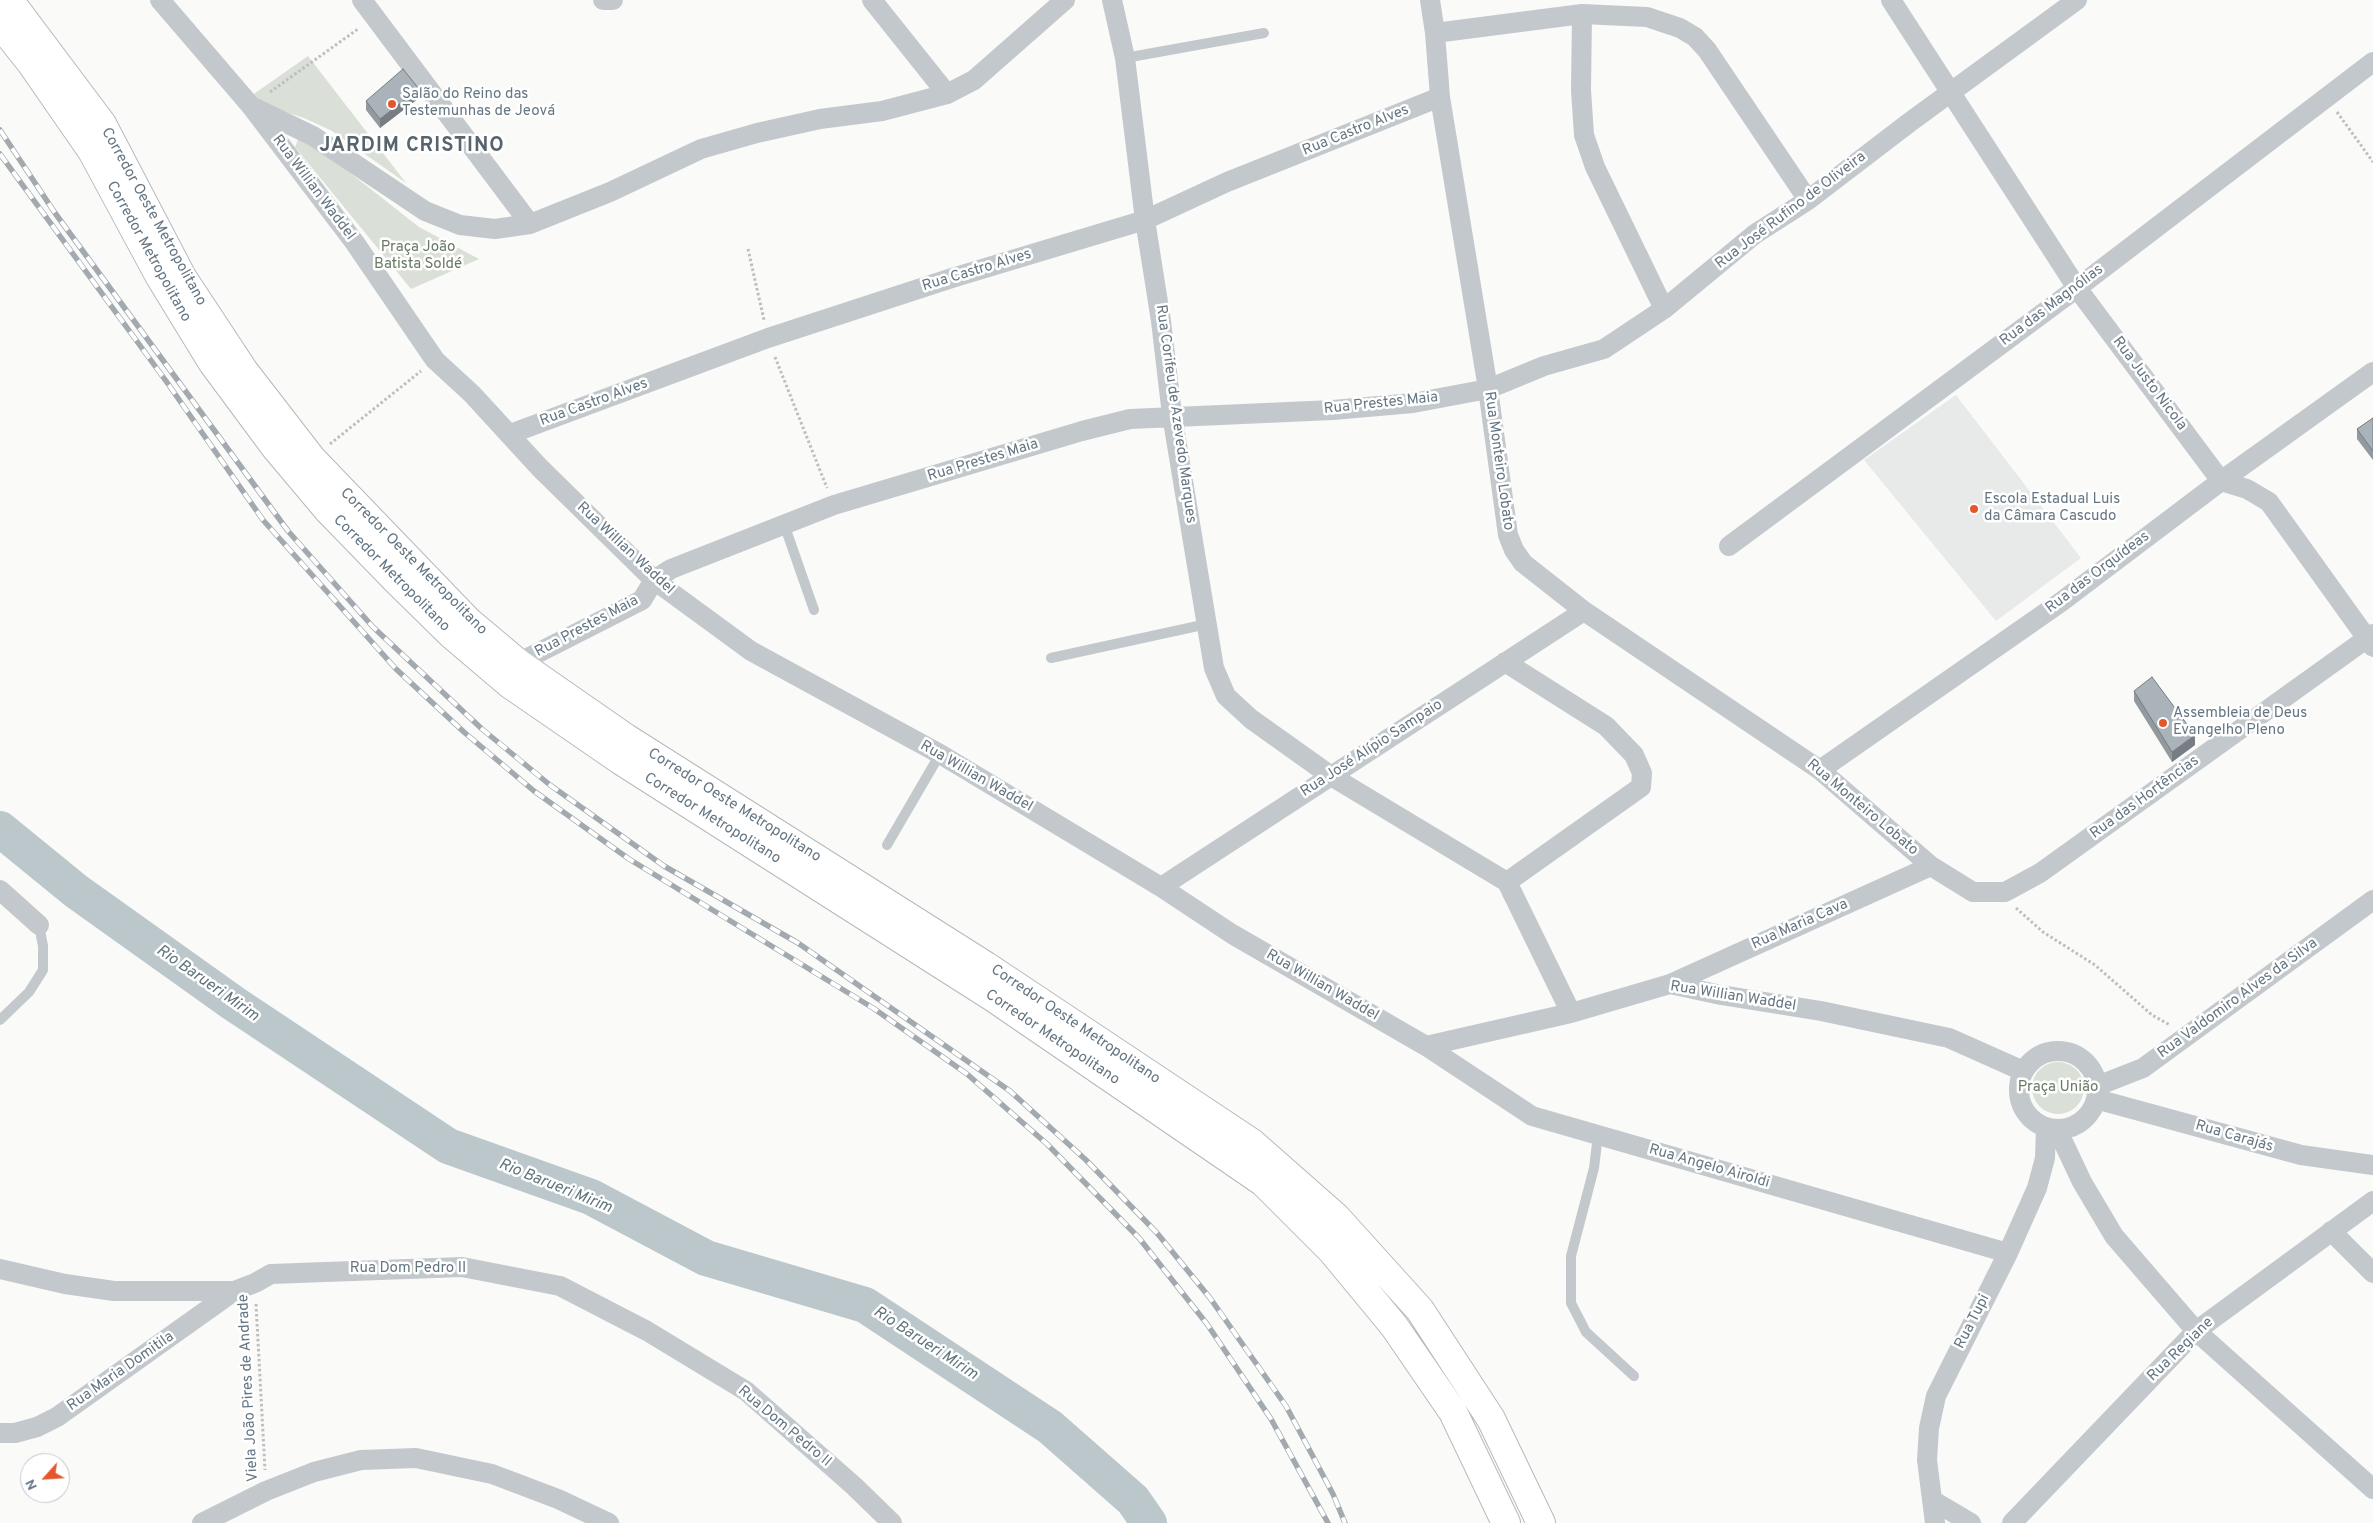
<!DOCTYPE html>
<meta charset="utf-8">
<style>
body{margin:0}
#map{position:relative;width:2373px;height:1523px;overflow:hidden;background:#fafaf8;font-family:Overpass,sans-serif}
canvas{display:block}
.north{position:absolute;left:20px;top:1453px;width:50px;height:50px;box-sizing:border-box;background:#fff;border:1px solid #c1c8cd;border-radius:50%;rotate:244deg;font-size:14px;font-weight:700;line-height:20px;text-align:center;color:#657683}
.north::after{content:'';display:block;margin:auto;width:18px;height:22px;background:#e4572e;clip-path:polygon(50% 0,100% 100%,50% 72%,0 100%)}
</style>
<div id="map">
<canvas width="2373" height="1523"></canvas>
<div class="north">N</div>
</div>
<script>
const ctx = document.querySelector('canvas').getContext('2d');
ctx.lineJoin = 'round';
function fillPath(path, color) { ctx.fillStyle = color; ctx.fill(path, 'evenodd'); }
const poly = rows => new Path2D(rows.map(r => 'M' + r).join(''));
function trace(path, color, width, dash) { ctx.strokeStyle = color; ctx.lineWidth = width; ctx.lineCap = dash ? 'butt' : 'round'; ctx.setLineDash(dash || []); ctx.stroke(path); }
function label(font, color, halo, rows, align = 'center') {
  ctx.font = font + ' Overpass,sans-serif'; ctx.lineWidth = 5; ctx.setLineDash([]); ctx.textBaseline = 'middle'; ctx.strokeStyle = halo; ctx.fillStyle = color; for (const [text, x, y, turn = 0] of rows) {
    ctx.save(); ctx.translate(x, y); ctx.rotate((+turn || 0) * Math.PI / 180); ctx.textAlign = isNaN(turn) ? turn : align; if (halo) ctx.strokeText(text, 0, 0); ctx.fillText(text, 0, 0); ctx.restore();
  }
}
const built = poly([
 [1956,395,2081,558,1996,621,1864,460]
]);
const green = poly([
 [308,56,406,183,332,131,304,118,266,106,251,96],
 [298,139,307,139,419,227,479,259,411,289,295,147],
 '2032 1088a26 26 0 1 1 52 0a26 26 0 1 1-52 0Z'
]);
const river = poly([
 [0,829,76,891,233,1003,448,1146,591,1197,706,1258,865,1305,1050,1427,1133,1500,1149,1523]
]);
const path = poly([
 [270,92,358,29],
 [2337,112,2373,162],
 [748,249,764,320],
 [775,357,827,488],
 [330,444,421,371],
 [2016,908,2043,932,2095,965,2152,1015,2170,1025],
 [256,1304,265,1470]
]);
const service = poly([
 [1125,58,1264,33],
 [784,524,814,610],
 [1051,658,1207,624],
 [887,845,940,754],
 [0,1020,29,992,43,970,43,946,39,925],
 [1598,1135,1594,1168,1571,1256,1571,1303,1586,1332,1634,1376]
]);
const minor = poly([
 [160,0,251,106,355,243,435,360,472,394,539,467,654,580,751,651,940,754,1161,887,1232,934,1426,1046,1571,1013,1670,984,1931,866],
 [362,0,530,224],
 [603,0,613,0],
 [872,0,947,94],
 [1112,0,1125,58,1145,220,1161,321,1172,415,1214,668,1226,696,1251,719,1331,776,1507,882,1571,1013],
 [1430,0,1435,33,1440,97,1488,389,1508,535,1514,550,1523,563,1584,611,1820,770,1931,866,1973,892,2005,892,2040,873,2373,634],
 [1891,0,2077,288,2221,481,2247,489,2269,502,2373,647],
 [1582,14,1581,90,1584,135,1595,167,1664,309],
 [1435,33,1582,14,1647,17,1680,28,1695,37,1707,50,1808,200],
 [255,108,313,136,425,211,460,225,495,229,530,224,610,192,701,149,757,133,820,119,882,111,947,94,974,80,1065,0],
 [510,434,768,338,952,278,1145,220,1227,182,1440,97],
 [1729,546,2077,288,2373,62],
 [1505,662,1606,726,1634,755,1642,773,1641,787,1507,882],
 [518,663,642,600,654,580,671,569,834,505,1082,431,1130,419,1333,410,1413,403,1488,389,1544,366,1604,349,1664,309,1755,234,1808,200,1910,122,2077,0],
 [1820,770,2061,602,2221,481,2373,372],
 [1161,887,1584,611],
 [0,890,39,925],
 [1670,984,1721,995,1821,1011,1949,1038,2023,1071],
 [1426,1046,1532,1116,2008,1253],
 '2019 1090a39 39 0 1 1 78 0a39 39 0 1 1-78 0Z',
 [2097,1086,2143,1068,2373,900],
 [2096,1099,2301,1155,2373,1165],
 [2057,1129,2082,1182,2114,1236,2196,1331,2373,1489],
 [2331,1231,2373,1273],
 [0,1269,65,1284,114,1291,234,1291,255,1283,271,1274,462,1267,560,1286,647,1331,746,1391,854,1486,892,1523],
 [0,1433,15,1433,37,1427,57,1417,234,1291],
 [1932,1500,1971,1523],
 [202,1523,266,1491,314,1472,361,1460,416,1458,492,1474,558,1499,609,1523],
 [1935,1523,1927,1460,1929,1428,1936,1396,2008,1253,2037,1188,2045,1158,2046,1127],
 [2012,1523,2196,1331,2373,1201]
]);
const primary = poly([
 [9,0,102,124,182,277,244,371,312,459,468,621,518,663,626,738,986,966,1252,1143,1336,1217,1420,1310,1491,1419,1541,1523],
 [0,24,31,63,92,151,160,277,212,362,275,447,328,510,396,580,451,634,511,685,620,760,994,998,1263,1182,1332,1251,1394,1326,1453,1412,1506,1523]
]);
const rail = poly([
 [0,130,55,213,288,531,373,627,482,729,550,785,664,866,798,943,1010,1091,1086,1160,1157,1233,1210,1298,1286,1406,1333,1494,1345,1523],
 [0,154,166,381,263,520,396,669,465,733,534,791,629,859,873,1008,967,1074,1047,1144,1139,1238,1207,1324,1271,1419,1328,1523]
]);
const wall = poly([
 [419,98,380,128,366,110,366,101],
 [2373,418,2373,460,2357,439,2357,429],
 [2134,691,2195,745,2172,762,2134,701]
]);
const shadedWall = poly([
 [419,89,419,98,380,128,380,119],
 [2195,735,2195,745,2172,762,2172,752]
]);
const building = poly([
 [403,69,419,89,380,119,366,101,403,69],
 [2373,418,2373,451,2357,429,2373,418],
 [2152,677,2195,735,2172,752,2134,691,2152,677]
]);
const markers = [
 [392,104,5,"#e4572e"],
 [1974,509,5,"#e4572e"],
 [2163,723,5,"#e4572e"]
];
const poiNames = [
 ["Salão do Reino das",402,95],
 ["Testemunhas de Jeová",402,112],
 ["Escola Estadual Luis",1984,500],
 ["da Câmara Cascudo",1984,517],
 ["Assembleia de Deus",2173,714],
 ["Evangelho Pleno",2173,731]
];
const streetNames = [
 ["Rua Castro Alves",1356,131,-22],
 ["Rua Willian Waddel",313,188,53],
 ["Rua José Rufino de Oliveira",1791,211,-37],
 ["Corredor Oeste Metropolitano",153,217,61],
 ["Corredor Metropolitano",148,252,61],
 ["Rua Castro Alves",977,271,-17],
 ["Rua das Magnólias",2052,306,-37],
 ["Rua Justo Nicola",2149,384,53],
 ["Rua Castro Alves",594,403,-20],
 ["Rua Prestes Maia",1381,404,-6],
 ["Rua Corifeu de Azevedo Marques",1175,414,82],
 ["Rua Prestes Maia",983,461,-17],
 ["Rua Monteiro Lobato",1498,461,82],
 ["Rua Willian Waddel",625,549,43],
 ["Corredor Oeste Metropolitano",413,562,45],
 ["Rua das Orquídeas",2098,573,-37],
 ["Corredor Metropolitano",391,574,45],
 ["Rua Prestes Maia",587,627,-28],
 ["Rua José Alípio Sampaio",1372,749,-33],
 ["Rua Willian Waddel",976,777,30],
 ["Rua das Hortências",2145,798,-36],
 ["Corredor Oeste Metropolitano",734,806,32],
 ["Rua Monteiro Lobato",1862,808,40],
 ["Corredor Metropolitano",712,819,32],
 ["Rua Maria Cava",1800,925,-24],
 ["Rua Willian Waddel",1322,986,30],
 ["Rua Willian Waddel",1733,997,9],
 ["Rua Valdomiro Alves da Silva",2238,999,-36],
 ["Corredor Oeste Metropolitano",1075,1025,34],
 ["Corredor Metropolitano",1052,1038,34],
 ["Rua Carajás",2234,1137,16],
 ["Rua Angelo Airoldi",1709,1167,16],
 ["Rua Dom Pedro II",408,1269],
 ["Rua Tupi",1973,1322,-63],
 ["Rua Regiane",2181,1350,-44],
 ["Rua Maria Domitila",121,1372,-35],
 ["Viela João Pires de Andrade",249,1388,-93],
 ["Rua Dom Pedro II",784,1427,40]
];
const parkNames = [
 ["Praça João",418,248],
 ["Batista Soldé",418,265],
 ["Praça União",2058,1088]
];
const waterNames = [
 ["Rio Barueri Mirim",207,984,35],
 ["Rio Barueri Mirim",555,1187,22],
 ["Rio Barueri Mirim",925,1344,33]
];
const districtNames = [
 ["JARDIM CRISTINO",412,147]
];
fillPath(built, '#e8e9e9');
fillPath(green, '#dadfd7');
trace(river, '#bbc7cb', 36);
trace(primary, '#b5babe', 30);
trace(path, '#bbbfc2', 3, [2.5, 2.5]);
trace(service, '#c3c8cc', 10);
trace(minor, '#c3c8cc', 20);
trace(primary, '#fff', 28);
trace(rail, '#a2aab0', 5.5);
trace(rail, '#fff', 4, [11]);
fillPath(wall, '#929a9f');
fillPath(shadedWall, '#777d82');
fillPath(building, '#aab3b9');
trace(building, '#777d82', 1);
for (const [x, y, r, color] of markers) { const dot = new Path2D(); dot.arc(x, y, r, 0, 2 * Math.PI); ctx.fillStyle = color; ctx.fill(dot); trace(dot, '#fff', 2); }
label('15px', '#657683', '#fff', poiNames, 'left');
label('15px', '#657683', '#fff', streetNames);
label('15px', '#687a64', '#fff', parkNames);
label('italic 16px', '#60757c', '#fff', waterNames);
ctx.letterSpacing = '1px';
label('bold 20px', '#57646e', '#fff', districtNames);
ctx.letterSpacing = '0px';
</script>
